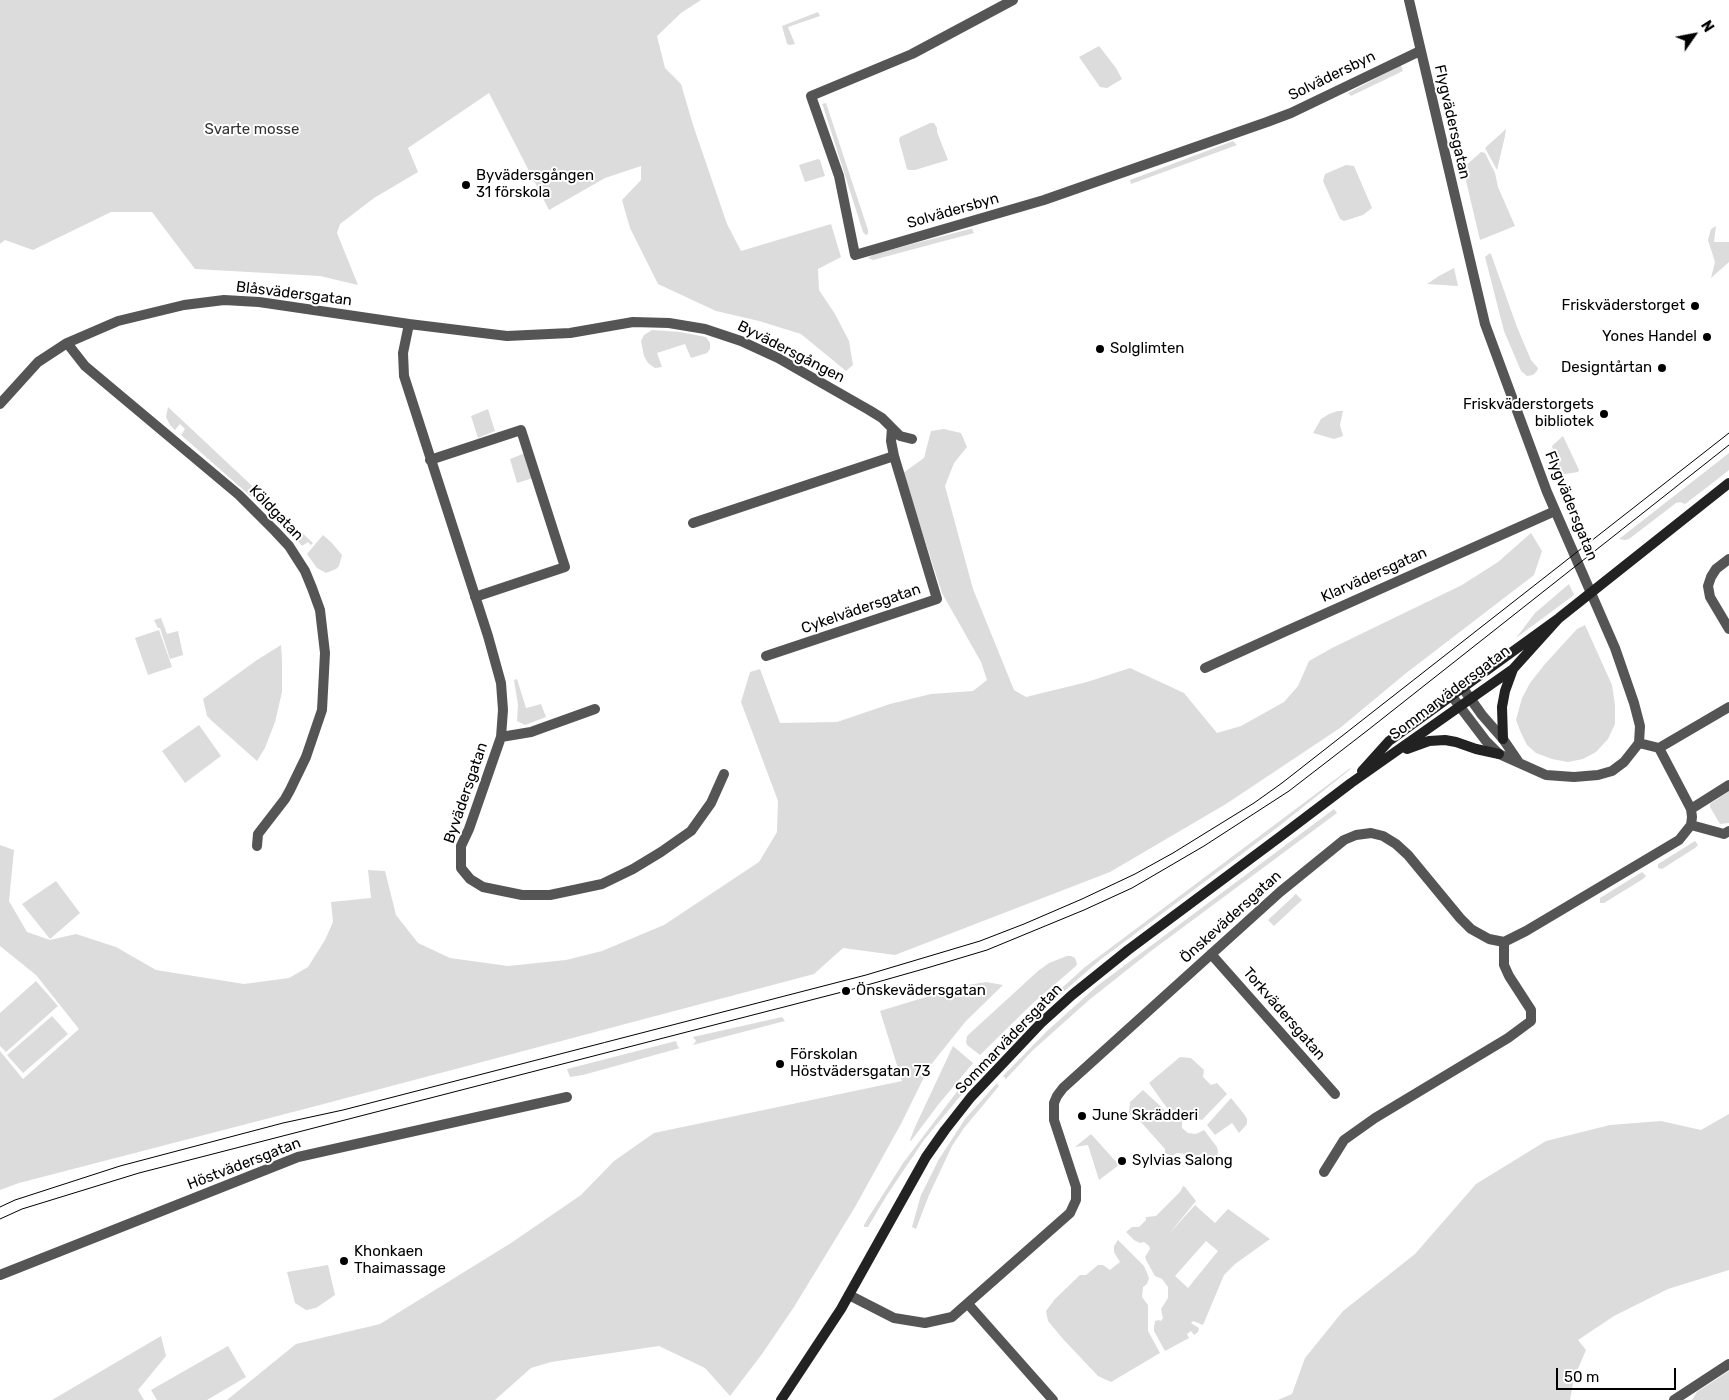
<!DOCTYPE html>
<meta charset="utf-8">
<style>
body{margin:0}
#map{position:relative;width:1729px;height:1400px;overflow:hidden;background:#fff;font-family:Rubik,sans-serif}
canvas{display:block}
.north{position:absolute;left:1669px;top:10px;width:50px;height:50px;-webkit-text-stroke:4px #fff;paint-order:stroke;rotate:57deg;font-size:14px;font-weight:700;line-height:20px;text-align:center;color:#000}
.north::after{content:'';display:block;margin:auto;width:18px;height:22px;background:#000;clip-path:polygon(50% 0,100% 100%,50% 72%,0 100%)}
.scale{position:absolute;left:1556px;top:1368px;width:120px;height:22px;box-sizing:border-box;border:2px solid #000;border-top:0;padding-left:6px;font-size:15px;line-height:18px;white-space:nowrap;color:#000;-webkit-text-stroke:4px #fff;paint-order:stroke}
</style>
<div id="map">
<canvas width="1729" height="1400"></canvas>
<div class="north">N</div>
<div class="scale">50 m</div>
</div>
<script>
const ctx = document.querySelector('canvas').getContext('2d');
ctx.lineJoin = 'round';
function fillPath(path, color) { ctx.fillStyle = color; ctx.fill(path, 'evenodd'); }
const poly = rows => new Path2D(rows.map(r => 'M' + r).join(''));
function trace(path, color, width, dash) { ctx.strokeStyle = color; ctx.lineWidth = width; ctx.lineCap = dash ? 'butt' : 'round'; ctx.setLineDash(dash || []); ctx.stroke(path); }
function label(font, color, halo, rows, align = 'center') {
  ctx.font = font + ' Rubik,sans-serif'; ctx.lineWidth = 4; ctx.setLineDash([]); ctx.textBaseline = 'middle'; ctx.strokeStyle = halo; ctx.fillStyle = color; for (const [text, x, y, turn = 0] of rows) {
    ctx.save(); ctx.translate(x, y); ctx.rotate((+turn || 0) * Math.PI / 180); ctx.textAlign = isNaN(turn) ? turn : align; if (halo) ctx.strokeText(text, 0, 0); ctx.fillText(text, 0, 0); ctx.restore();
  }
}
const green = poly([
 [0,0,701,0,681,13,657,36,665,68,681,84,693,125,727,224,741,251,831,224,841,257,818,269,819,290,835,314,849,341,853,365,846,371,801,334,759,321,716,311,658,284,630,228,622,200,641,180,641,166,605,178,549,210,489,93,408,148,418,172,374,198,340,224,337,233,358,285,320,276,195,269,152,212,111,212,33,250,5,240,0,244],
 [818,12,820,16,788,27,795,44,790,45,787,44,782,26],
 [1099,46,1116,68,1122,79,1107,88,1100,87,1079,57],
 [1401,65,1403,71,1351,96,1348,93],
 [826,103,868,230,868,234,866,235,863,232,823,106,822,104],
 [930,123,934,123,937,128,937,132,948,160,915,170,909,170,907,169,899,140,900,137],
 [1506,129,1505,136,1497,170,1485,148],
 [1233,141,1237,145,1131,184,1130,180],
 [1481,152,1485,153,1495,173,1498,187,1515,226,1480,240,1463,168],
 [818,159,820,160,825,176,805,182,799,165],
 [1346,165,1354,166,1372,208,1363,215,1344,221,1340,219,1323,181,1325,174],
 [1716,226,1714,242,1729,242,1729,262,1711,278,1715,262,1708,240,1711,229],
 [970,229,972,229,974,233,873,260,868,258,874,254],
 [1490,253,1491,254,1517,327,1531,360,1538,368,1537,371,1533,375,1527,376,1521,371,1504,331,1485,257],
 [1454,268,1458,286,1427,284,1439,276],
 [652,330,680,332,706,337,710,343,710,349,707,353,691,358,685,344,657,353,662,367,655,368,648,363,644,356,641,341,644,335],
 [168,407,313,543,311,545,308,542,302,546,288,529,181,435,185,429,180,424,175,430,170,425,166,417],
 [488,409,495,431,478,438,471,416],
 [1338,411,1343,411,1340,425,1343,436,1334,439,1313,433,1321,419,1329,414],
 [944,429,961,433,967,447,954,463,945,486,973,589,1014,690,1026,697,1087,682,1130,668,1184,693,1217,733,1241,726,1284,702,1298,686,1309,661,1332,648,1462,585,1498,562,1531,533,1542,551,1534,575,1405,674,1340,728,1226,804,1110,872,895,955,843,948,814,974,316,1106,19,1183,0,1190,0,1051,23,1079,79,1029,36,975,0,946,0,845,14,850,9,901,27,932,50,940,76,934,116,947,156,970,244,984,289,978,308,967,325,940,333,922,331,902,371,898,368,870,385,871,396,915,418,943,450,958,508,966,566,960,602,951,664,925,759,862,777,832,778,801,741,702,750,672,760,669,780,723,837,722,890,704,931,694,973,691,987,680,981,662,942,593,903,473,924,458,931,431],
 [1563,436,1579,470,1578,472,1565,474,1560,473,1552,446],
 [525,453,533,478,517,483,510,459],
 [1729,453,1729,470,1710,485,1685,504,1680,502,1676,503,1629,539,1625,540,1619,539],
 [323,535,332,543,342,555,339,566,336,569,326,573,317,568,307,554],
 [1569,584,1574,595,1516,638,1535,613],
 [161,618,167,634,178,631,183,655,170,659,160,628,158,628,154,620],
 [1585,625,1612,685,1615,705,1615,724,1608,739,1596,752,1583,759,1568,762,1552,759,1536,753,1527,745,1521,733,1516,720,1522,698,1530,683,1545,664,1577,629],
 [159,630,172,667,148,675,135,638],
 [281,645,282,660,282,692,275,722,265,748,257,761,212,721,207,716,203,699,257,660],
 [517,679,526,708,541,704,546,717,525,725,517,721,518,705,514,680],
 [199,725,221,756,185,783,162,751],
 [1352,768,1278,827,1100,960,1031,1020,990,1062,987,1062,989,1057,1020,1026,1085,967,1349,769],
 [1729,791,1729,823,1720,824,1710,807,1710,804],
 [1334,809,1337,813,1151,951,1089,1000,1032,1051,1006,1079,1003,1076,1046,1032,1097,986],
 [1695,841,1698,845,1695,848,1662,869,1658,868,1658,864],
 [1642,872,1646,876,1643,879,1604,903,1600,903,1600,898],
 [56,881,80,913,50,939,22,904],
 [1296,894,1302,900,1274,926,1268,920],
 [1067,956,1071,956,1075,958,1077,964,1076,966,1033,1003,980,1055,967,1045,966,1042,967,1036,1038,971,1049,963],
 [36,981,58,1006,6,1052,0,1046,0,1013],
 [986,982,1003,985,966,1021,929,1067,902,1122,855,1207,794,1307,762,1354,730,1396,705,1368,659,1346,551,1362,531,1368,495,1400,227,1400,296,1344,380,1324,511,1243,581,1195,614,1161,654,1133,902,1081,880,1011,962,986],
 [52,1016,68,1034,23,1073,7,1055],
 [782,1017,785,1021,693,1045,696,1041,693,1037],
 [676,1041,678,1047,680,1048,583,1075,570,1077,567,1069],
 [953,1046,973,1063,938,1105,911,1141,910,1140,915,1127],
 [1180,1057,1191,1058,1204,1070,1203,1077,1211,1085,1217,1083,1227,1094,1202,1120,1167,1108,1149,1083],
 [978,1068,981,1071,924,1140,887,1195,868,1227,864,1227,864,1225,868,1218,903,1163,956,1093],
 [997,1083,999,1086,964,1128,952,1146,929,1195,916,1229,912,1227,921,1195,939,1159,965,1119],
 [1143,1090,1170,1115,1182,1118,1182,1128,1188,1133,1196,1134,1204,1130,1217,1147,1218,1152,1216,1161,1210,1162,1203,1153,1191,1159,1186,1154,1177,1153,1172,1156,1165,1153,1165,1149,1139,1120,1134,1121,1129,1112,1130,1102],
 [1231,1098,1244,1114,1247,1119,1247,1124,1239,1133,1232,1123,1215,1135,1207,1125],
 [1729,1114,1729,1270,1668,1289,1614,1316,1578,1340,1586,1350,1574,1378,1570,1400,1278,1400,1292,1394,1305,1358,1343,1311,1415,1254,1476,1184,1546,1141,1610,1125,1661,1121,1701,1130],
 [1091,1134,1119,1165,1099,1180,1088,1145,1075,1147],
 [1183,1186,1185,1187,1196,1201,1168,1235,1195,1205,1215,1223,1228,1209,1270,1239,1235,1264,1224,1275,1203,1325,1193,1321,1191,1323,1199,1328,1198,1332,1194,1335,1191,1331,1187,1334,1189,1338,1165,1351,1154,1331,1154,1327,1155,1321,1159,1320,1161,1321,1163,1318,1161,1309,1168,1298,1168,1287,1162,1279,1155,1276,1146,1260,1145,1257,1150,1249,1149,1246,1144,1242,1140,1243,1134,1240,1126,1232,1132,1227,1139,1227,1146,1220,1146,1217,1156,1216,1180,1192],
 [1206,1241,1218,1251,1188,1288,1173,1274,1175,1276],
 [1118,1240,1144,1266,1147,1273,1149,1278,1147,1284,1143,1287,1142,1297,1148,1305,1148,1331,1160,1353,1111,1382,1098,1376,1063,1339,1048,1321,1046,1311,1055,1299,1080,1275,1086,1275,1098,1265,1103,1265,1110,1270,1120,1262,1114,1252,1114,1246],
 [328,1265,335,1295,316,1308,306,1310,295,1303,287,1272],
 [161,1336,166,1356,138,1390,144,1400,52,1400],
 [228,1346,246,1377,207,1400,157,1400,151,1390],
 [1729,1371,1729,1400,1692,1400,1697,1392]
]);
const street = poly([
 [1013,0,912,54,811,96,839,176,855,255,1044,200,1267,122,1291,113,1420,51],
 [1409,0,1485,324,1547,492,1615,648,1634,703,1640,726,1639,743,1624,762,1612,771,1598,775,1574,777,1546,775,1499,754,1486,741,1451,695],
 [409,324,403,353,404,376,488,636,501,683,503,710,501,737,469,829,461,846,461,868,470,879,483,887,522,895,550,895,602,884,633,869,661,852,691,831,711,803,724,774],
 [67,343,85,366,239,495,275,531,289,546,305,571,312,588,320,610,325,653,322,710,306,757,290,790,285,799,258,834,257,846],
 [0,404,38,362,67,343,118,321,184,305,224,300,259,302,409,324,507,336,570,333,633,322,669,323,705,329,741,341,778,358,869,410,882,418,900,436,912,439],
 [430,460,521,430,565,567,475,597],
 [693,523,894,456],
 [1729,559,1716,569,1711,577,1708,586,1710,597,1729,629],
 [766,656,937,599,894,456,891,441,892,428],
 [1205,668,1284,632,1555,511],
 [1462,687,1482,715,1503,739,1518,761],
 [501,737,531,732,595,709],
 [1639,743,1659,748,1729,707],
 [1691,809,1729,785],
 [1691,825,1724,834,1729,831],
 [1211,954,1335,1094],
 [1324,1172,1344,1140,1375,1118,1508,1038,1531,1021,1531,1010,1509,976,1504,965,1504,942],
 [0,1275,298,1157,567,1097],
 [849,1295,894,1318,925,1323,952,1317,1070,1213,1076,1200,1076,1187,1054,1120,1054,1103,1057,1096,1063,1088,1280,892,1344,840,1356,835,1371,833,1383,836,1396,844,1408,855,1460,918,1471,929,1489,939,1504,942,1526,931,1679,840,1691,825,1692,817,1691,809,1659,748],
 [968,1304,1053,1400],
 [1674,1400,1729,1364]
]);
const secondary = poly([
 [1503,739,1502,707,1505,691,1513,669],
 [1407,749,1429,741,1445,740,1456,742,1476,749,1499,754],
 [1362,771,1389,741,1559,618,1729,483],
 [781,1400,841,1309,926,1157,945,1130,971,1097,1041,1023,1072,995,1128,950,1281,836,1351,783,1513,669,1559,618]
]);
const tram = poly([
 [0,1207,15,1200,120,1166,283,1123,343,1110,866,975,980,941,1024,924,1082,899,1135,874,1173,853,1254,803,1282,783,1729,433],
 [0,1219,22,1209,139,1173,846,991,927,968,987,950,1084,910,1132,888,1204,846,1289,791,1368,730,1729,445]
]);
const markers = [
 [466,185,5,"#000"],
 [1695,306,5,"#000"],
 [1707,337,5,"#000"],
 [1100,349,5,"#000"],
 [1662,368,5,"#000"],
 [1604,414,5,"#000"],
 [846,991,5,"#000"],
 [780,1064,5,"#000"],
 [1082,1116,5,"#000"],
 [1122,1161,5,"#000"],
 [344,1261,5,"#000"]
];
const streetNames = [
 ["Solvädersbyn",1332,76,-26],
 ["Flygvädersgatan",1452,122,77],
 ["Solvädersbyn",953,211,-16],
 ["Blåsvädersgatan",294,294,7],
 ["Byvädersgången",791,352,27],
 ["Flygvädersgatan",1571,506,68],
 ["Köldgatan",276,513,46],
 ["Klarvädersgatan",1374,575,-24],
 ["Cykelvädersgatan",861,609,-19],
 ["Sommarvädersgatan",1450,693,-37],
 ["Byvädersgatan",466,793,-71],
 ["Önskevädersgatan",1231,917,-42],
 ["Torkvädersgatan",1284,1014,49],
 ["Sommarvädersgatan",1009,1039,-46],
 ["Höstvädersgatan",244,1164,-21]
];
const parkNames = [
 ["Svarte mosse",252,130]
];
const poiNames = [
 ["Byvädersgången",476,176],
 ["31 förskola",476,193],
 ["Friskväderstorget",1685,306,"right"],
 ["Yones Handel",1697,337,"right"],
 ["Solglimten",1110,349],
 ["Designtårtan",1652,368,"right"],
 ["Friskväderstorgets",1594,405,"right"],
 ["bibliotek",1594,422,"right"],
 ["Önskevädersgatan",856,991],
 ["Förskolan",790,1055],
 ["Höstvädersgatan 73",790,1072],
 ["June Skrädderi",1092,1116],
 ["Sylvias Salong",1132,1161],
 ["Khonkaen",354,1252],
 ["Thaimassage",354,1269]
];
fillPath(green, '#dcdcdc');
trace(street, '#555', 10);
trace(secondary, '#222', 10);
trace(tram, '#000', 1);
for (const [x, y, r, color] of markers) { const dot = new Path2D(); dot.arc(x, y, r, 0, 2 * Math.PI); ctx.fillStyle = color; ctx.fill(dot); trace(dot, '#fff', 2); }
label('15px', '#000', '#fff', streetNames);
label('15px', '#333', '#fff', parkNames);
label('15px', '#000', '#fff', poiNames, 'left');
</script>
